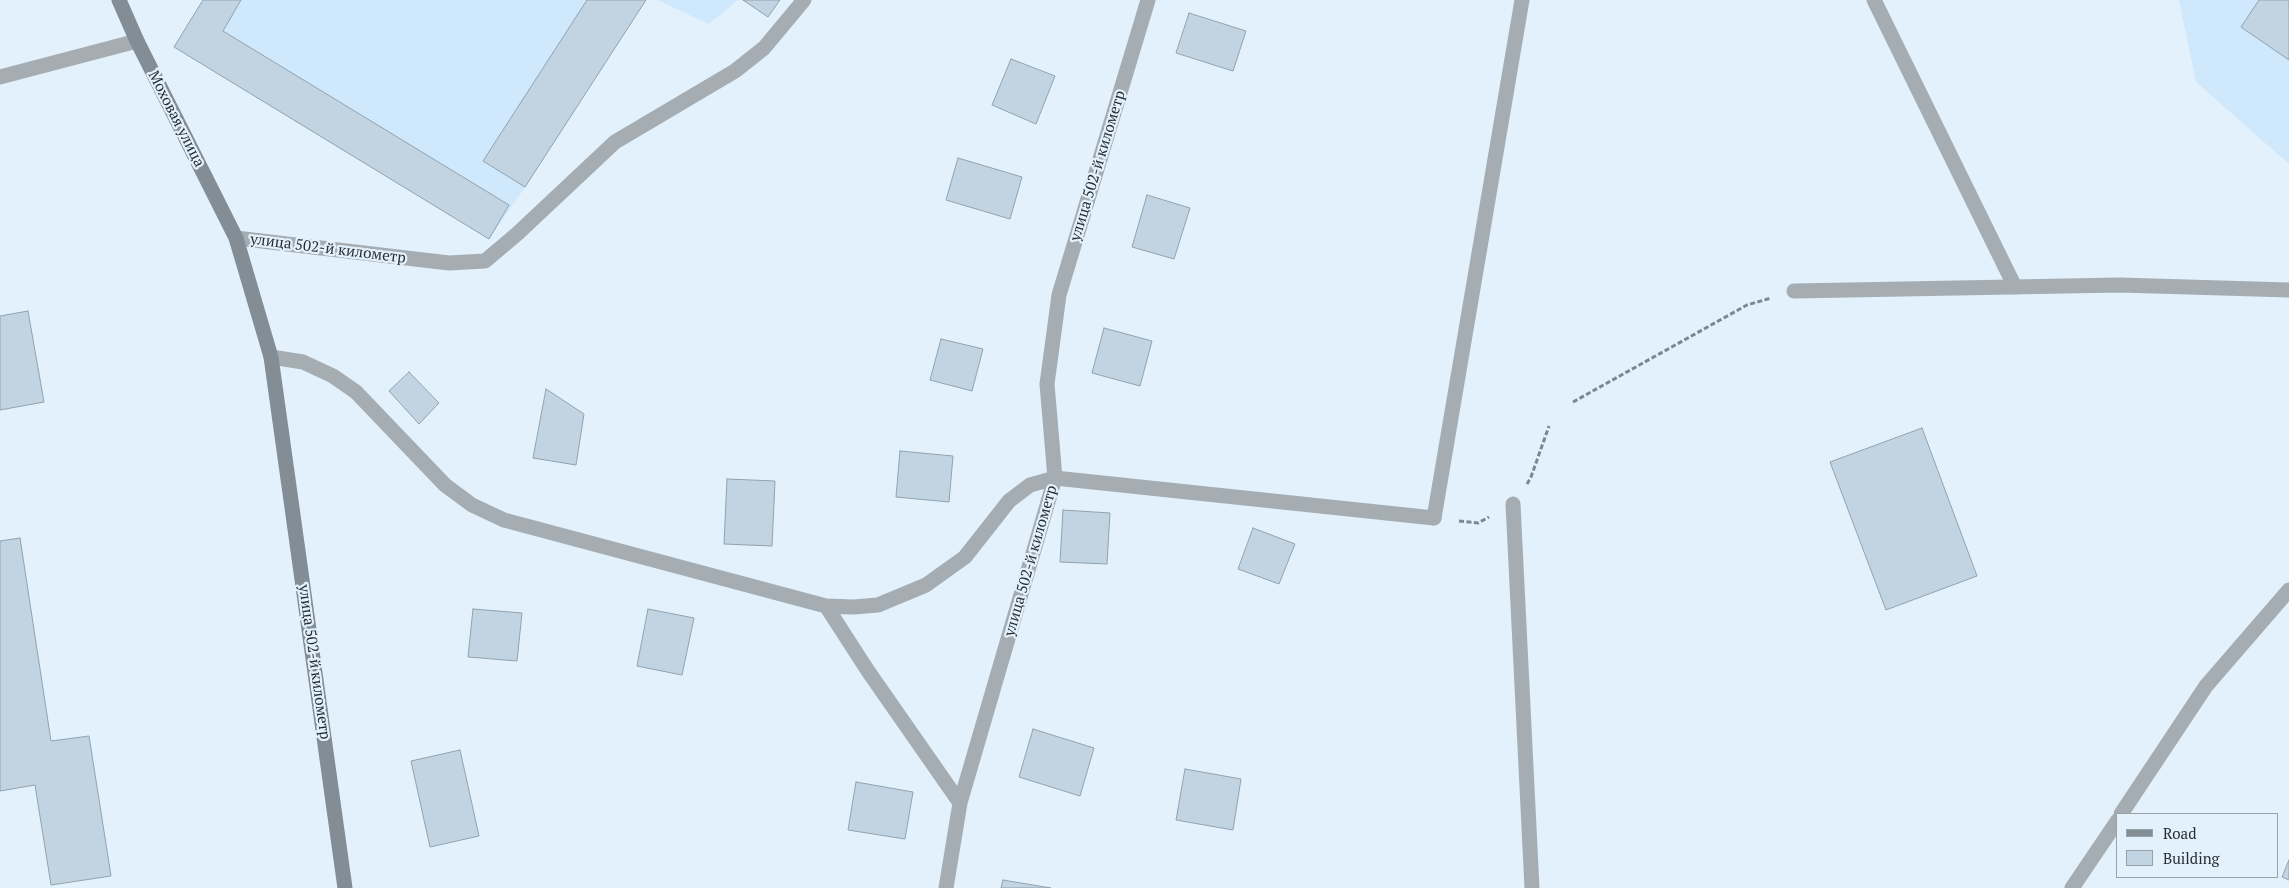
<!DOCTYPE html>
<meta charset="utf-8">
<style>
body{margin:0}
#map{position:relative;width:2289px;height:888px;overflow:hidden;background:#e2f1fc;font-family:"PT Serif",serif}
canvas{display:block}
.legend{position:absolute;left:2116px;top:813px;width:162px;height:65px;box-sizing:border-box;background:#e2f1fc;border:1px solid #97a3ab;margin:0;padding:6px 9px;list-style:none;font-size:15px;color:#262d32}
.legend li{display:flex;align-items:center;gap:10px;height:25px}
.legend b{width:25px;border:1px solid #97a3ab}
</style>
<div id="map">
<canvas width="2289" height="888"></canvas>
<ul class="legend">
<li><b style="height:6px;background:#828d96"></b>Road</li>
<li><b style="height:14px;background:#c2d3e2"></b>Building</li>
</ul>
</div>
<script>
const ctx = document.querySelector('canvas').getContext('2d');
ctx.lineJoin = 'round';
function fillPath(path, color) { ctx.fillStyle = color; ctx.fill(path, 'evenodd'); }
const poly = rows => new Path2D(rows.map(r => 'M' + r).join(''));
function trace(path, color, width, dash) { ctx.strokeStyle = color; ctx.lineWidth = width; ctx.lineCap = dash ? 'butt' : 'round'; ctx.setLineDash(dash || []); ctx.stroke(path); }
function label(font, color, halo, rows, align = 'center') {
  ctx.font = font + ' "PT Serif",serif'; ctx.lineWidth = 4.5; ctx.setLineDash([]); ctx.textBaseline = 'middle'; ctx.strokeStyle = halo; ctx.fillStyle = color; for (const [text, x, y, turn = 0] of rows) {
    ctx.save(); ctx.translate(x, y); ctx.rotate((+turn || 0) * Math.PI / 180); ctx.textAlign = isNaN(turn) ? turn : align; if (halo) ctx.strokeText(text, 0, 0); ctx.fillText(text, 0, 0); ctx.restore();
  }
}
const built = poly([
 [203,0,646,0,525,187,489,239,174,47],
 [657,0,738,0,709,24],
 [2179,0,2289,0,2289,164,2196,82]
]);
const building = poly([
 [203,0,241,0,223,31,509,205,489,239,174,47,203,0],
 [587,0,646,0,525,187,483,161,587,0],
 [743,0,780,0,768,17,743,0],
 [2259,0,2289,0,2289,60,2241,27,2259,0],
 [1189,13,1246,31,1233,71,1176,53,1189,13],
 [1011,59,1055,76,1036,124,992,105,1011,59],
 [958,158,1022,177,1010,219,946,200,958,158],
 [1147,195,1190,208,1174,259,1132,247,1147,195],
 [28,311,44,402,0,410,0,316,28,311],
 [1104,328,1152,341,1140,386,1092,373,1104,328],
 [941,339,983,349,972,391,930,380,941,339],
 [409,372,439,403,419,424,389,391,409,372],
 [546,389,584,414,576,465,533,458,546,389],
 [1922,428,1977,576,1886,610,1830,462,1922,428],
 [900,451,953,456,949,502,896,497,900,451],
 [727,479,775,481,772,546,724,544,727,479],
 [1063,510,1110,513,1107,564,1060,562,1063,510],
 [1253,528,1295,544,1279,584,1238,569,1253,528],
 [20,538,51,741,89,736,111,876,51,885,35,785,0,791,0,541,20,538],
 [473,609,522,613,517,661,468,657,473,609],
 [648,609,694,618,682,675,637,666,648,609],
 [1033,729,1094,748,1080,796,1019,777,1033,729],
 [460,750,479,836,430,847,411,761,460,750],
 [1185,769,1241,779,1233,830,1176,820,1185,769],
 [856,782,913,792,905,839,848,830,856,782],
 [2289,860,2289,880,2282,877,2289,860],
 [1003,880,1051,888,1001,888,1003,880]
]);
const path = poly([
 [1573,402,1747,305,1771,298],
 [1527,484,1531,477,1549,426],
 [1459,521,1478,523,1489,517]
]);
const lane = poly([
 [1874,0,2015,287],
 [0,77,137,41],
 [1513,504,1532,888],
 [1434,518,1522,0],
 [2121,814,2206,686,2289,590],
 [2072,888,2118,820]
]);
const street = poly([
 [236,238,449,263,485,261,517,234,615,142,735,71,764,48,804,0],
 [1794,291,2120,285,2289,290],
 [271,357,303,362,333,376,356,392,445,485,472,505,504,520,826,606,854,607,878,605,926,585,965,557,1009,501,1030,485,1055,478,1434,518],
 [826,606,868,671,960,803],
 [946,888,960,803,1055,478,1047,384,1059,295,1148,0]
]);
const secondary = poly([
 [119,0,137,41,236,238,271,357,345,888]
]);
const streetNames = [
 ["Моховая улица",176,119,63],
 ["улица 502-й километр",1098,166,-73],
 ["улица 502-й километр",328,249,7],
 ["улица 502-й километр",1031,561,-74],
 ["улица 502-й километр",314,662,82]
];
fillPath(built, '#d0e8fc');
fillPath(building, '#c2d3e2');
trace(building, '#91a2af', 1);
trace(path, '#7c878f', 3, [5, 2.5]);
trace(lane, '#a5adb3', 15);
trace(street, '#a5adb3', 15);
trace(secondary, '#828d96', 15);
label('15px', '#262d32', '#e2f1fc', streetNames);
</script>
